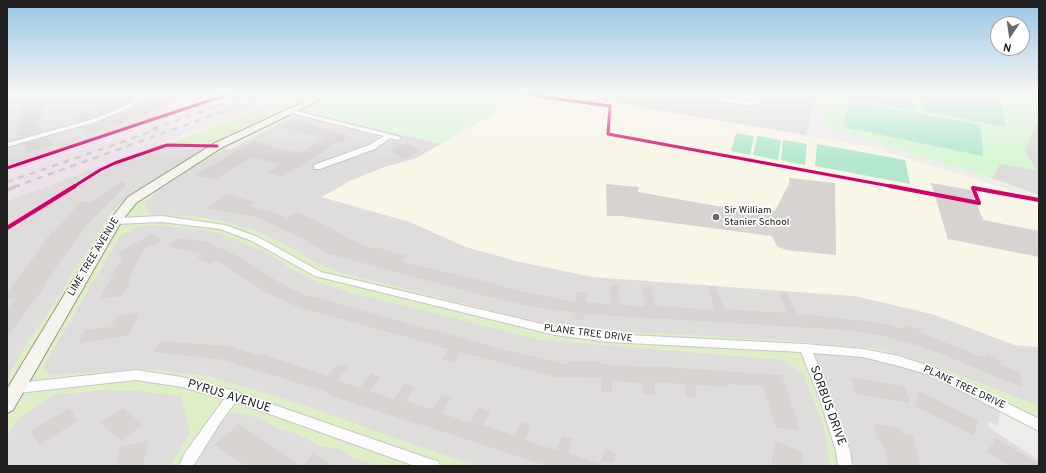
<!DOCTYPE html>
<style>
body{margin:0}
#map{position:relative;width:1046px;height:473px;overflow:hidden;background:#efedea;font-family:Overpass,sans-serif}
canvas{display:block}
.frame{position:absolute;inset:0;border:8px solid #212121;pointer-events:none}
.north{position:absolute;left:990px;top:16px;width:40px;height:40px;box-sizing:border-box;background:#fff;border:1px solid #a6a6a6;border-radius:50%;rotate:193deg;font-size:11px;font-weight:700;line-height:16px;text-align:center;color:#212121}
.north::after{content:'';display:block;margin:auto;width:14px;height:18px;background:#696867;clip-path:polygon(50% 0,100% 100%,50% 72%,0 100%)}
</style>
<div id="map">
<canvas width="1046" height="473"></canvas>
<div class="frame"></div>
<div class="north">N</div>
</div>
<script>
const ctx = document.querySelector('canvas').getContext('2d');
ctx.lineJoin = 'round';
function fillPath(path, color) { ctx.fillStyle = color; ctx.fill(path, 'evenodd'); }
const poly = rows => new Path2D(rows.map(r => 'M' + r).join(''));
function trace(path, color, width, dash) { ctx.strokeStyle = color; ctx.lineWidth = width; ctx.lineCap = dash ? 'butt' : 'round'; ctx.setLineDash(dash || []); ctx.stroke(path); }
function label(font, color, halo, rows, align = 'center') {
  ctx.font = font + ' Overpass,sans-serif'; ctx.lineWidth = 3.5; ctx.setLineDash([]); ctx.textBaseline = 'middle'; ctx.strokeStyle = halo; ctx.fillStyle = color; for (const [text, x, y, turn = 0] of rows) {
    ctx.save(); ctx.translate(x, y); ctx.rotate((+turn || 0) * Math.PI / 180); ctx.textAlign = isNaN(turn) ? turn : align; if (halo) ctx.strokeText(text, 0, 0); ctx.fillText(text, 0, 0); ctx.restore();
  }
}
const residential = poly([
 [7,94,189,94,153,119,7,166],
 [601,94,817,94,806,135,595,100],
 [304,111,441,144,416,158,382,168,350,181,322,197,410,222,466,247,516,261,593,277,855,296,932,314,1015,345,1039,347,1039,406,993,389,1001,405,998,426,990,422,988,427,1039,460,1039,466,7,466,7,201,160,144,231,149],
 [1039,117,1039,195,992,178,1000,164,1024,150]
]);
const industrial = poly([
 [235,94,291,94,7,201,7,171]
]);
const education = poly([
 [521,94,560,94,868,146,1039,199,1039,347,1015,345,932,314,855,296,593,277,516,261,466,247,410,222,322,197,350,181,382,168,416,158,490,116]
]);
const religious = poly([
 [156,293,187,302,140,367,58,372,49,363,83,305]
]);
const grass = poly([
 [295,94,328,94,290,111,289,116,243,138,184,173,156,191,144,205,153,215,193,216,222,221,252,229,283,243,315,262,342,273,545,324,573,329,766,339,879,349,936,366,1039,406,1039,425,1001,405,899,361,806,348,845,466,829,466,829,454,823,424,803,374,784,360,539,340,431,312,354,294,321,283,294,271,270,254,215,232,156,225,141,226,120,236,43,367,51,375,148,369,209,376,285,399,476,466,380,466,353,458,339,449,319,446,300,435,277,428,260,419,242,413,220,413,190,457,203,466,170,466,190,433,181,396,138,391,103,390,53,395,17,420,7,437,7,380,25,346,45,318,108,217,115,208,151,182,179,164,216,146,167,145]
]);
const park = poly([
 [339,94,512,94,520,95,490,116,441,144,304,111],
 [826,94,1035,94,1039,102,1039,117,1025,150,1036,170,1000,164,992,178,821,126]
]);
const pitch = poly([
 [840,94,915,94,913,111,839,97],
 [924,94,1000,94,1006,127,922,111],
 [849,101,981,125,983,156,843,127],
 [736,133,754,136,750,155,731,151],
 [757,136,781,140,778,160,753,155],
 [783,140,807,144,805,165,781,160],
 [817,144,905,160,910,184,815,166]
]);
const building = poly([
 [26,94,46,94,41,114,43,118,35,120,43,131,19,138,16,134,24,112,19,113],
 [125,94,141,94,124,105,94,118,77,122,71,117,106,107],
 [153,94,177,94,151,111,90,134,82,127,99,122,130,109],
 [294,120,348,136,344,138,343,143,339,141,282,177,268,172,281,164,252,157,214,180,195,175,255,141,289,152,292,150,300,153,325,138,280,127],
 [47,137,53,145,42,149,38,148,28,152,23,144],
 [407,143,421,150,405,159,389,150],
 [789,178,835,183,836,255,786,250,777,246,772,236,620,216,607,216,606,184,639,187,638,192,723,207,775,211,789,184],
 [122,181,126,185,88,223,43,286,45,286,7,337,7,309,16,298,7,299,7,293,27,267,49,235,52,231,55,231,80,202,92,202],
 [931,183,971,190,983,220,1039,231,1039,257,948,239],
 [227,194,254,202,249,206,273,212,287,218,298,212,323,224,351,240,373,249,375,247,407,256,402,262,484,281,524,292,576,302,577,292,587,293,586,302,611,305,610,286,618,285,620,305,646,307,642,289,651,287,655,306,714,310,709,287,715,285,724,309,787,313,780,294,786,292,797,314,822,316,888,324,904,329,904,325,921,330,921,333,982,357,982,356,986,357,986,353,997,358,997,360,1001,362,1001,365,1021,372,1021,387,932,350,883,336,846,330,584,314,583,320,575,320,576,313,523,305,478,294,329,254,307,242,309,241,256,217,207,208],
 [152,234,162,241,144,249,128,279,130,279,128,283,130,282,122,296,100,299,122,257,117,253],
 [178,238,206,242,227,251,245,260,282,284,306,296,308,295,431,330,432,329,501,349,569,365,569,361,601,362,601,364,650,367,649,366,782,375,800,430,776,428,763,386,727,384,728,387,695,385,697,398,686,397,684,384,654,382,655,395,644,394,643,383,612,381,612,392,601,392,601,378,556,377,460,352,454,363,442,360,449,349,298,307,267,293,221,263,215,260,210,264,197,258,203,254,167,246],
 [139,313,128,336,78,343,85,330,111,327,116,316],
 [162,341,228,346,261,356,262,354,327,376,338,364,348,367,337,380,360,388,371,373,380,377,370,391,394,399,405,384,415,387,405,401,432,409,442,395,451,398,442,413,470,423,479,407,490,411,483,425,515,436,521,422,531,426,525,440,556,450,562,436,573,439,568,453,602,464,601,466,548,466,326,394,327,392,236,364,219,359,152,352],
 [851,377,905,387,910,403,856,394],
 [920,391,978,421,974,436,915,406],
 [70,408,77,421,40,445,30,431],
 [123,408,143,425,121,440,100,423],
 [873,423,902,429,903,434,913,436,921,466,889,466,882,442,878,441],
 [239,424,284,454,301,466,246,466,214,445],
 [996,438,1039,464,1039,466,1010,466,987,452],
 [148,441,143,466,116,466,120,447],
 [775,441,803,452,802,466,771,466],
 [605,449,616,453,614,463,601,460],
 [313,454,334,466,302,466]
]);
const street = poly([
 [144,94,152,94,129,108,98,121,7,147,7,143,94,119,125,106,144,94],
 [687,94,701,94,749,102,756,101,759,94,765,94,760,103,749,106,687,94],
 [289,109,400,137,401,138,398,140,390,138,375,149,320,169,314,169,314,165,369,145,384,136,287,112,287,110,289,109],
 [162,216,225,225,258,237,321,272,555,327,609,334,805,344,863,349,899,356,938,369,1039,419,1039,431,930,375,899,366,863,357,813,353,831,397,850,451,852,466,838,466,836,451,819,397,801,352,609,342,555,335,315,276,252,241,220,229,162,222,115,224,111,221,115,218,162,216],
 [136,370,182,377,234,391,433,460,438,461,440,466,415,466,236,402,224,417,193,466,179,466,185,453,224,399,182,387,136,380,18,393,14,392,12,388,14,384,18,383,136,370]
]);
const secondary = poly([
 [321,94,332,94,221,148,136,203,121,222,13,410,7,413,7,389,109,221,128,197,213,144,321,94]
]);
const railFar1 = poly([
 [152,129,252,94],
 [7,182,159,129],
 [14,187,272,94]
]);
const rail = poly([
 [7,190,17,186]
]);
const cyclewayFar1 = poly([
 [523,94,610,106,608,134,895,187],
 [7,168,229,94],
 [73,187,100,170,115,163,167,145,217,146]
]);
const cycleway = poly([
 [890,186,979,203,973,188,1039,200],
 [7,228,75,186]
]);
const markers = [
 [716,217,4,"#696867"]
];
const poiNames = [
 ["Sir William",724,211],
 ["Stanier School",724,223]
];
const streetNames = [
 ["LIME TREE AVENUE",94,257,-59],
 ["PLANE TREE DRIVE",588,334,7],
 ["PLANE TREE DRIVE",964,388,25]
];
const nearStreetnames = [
 ["PYRUS AVENUE",229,397,17],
 ["SORBUS DRIVE",827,406,70]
];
fillPath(residential, '#dedddb');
fillPath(industrial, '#ede2e9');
fillPath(education, '#f8f6e6');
fillPath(religious, '#dddcdb');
fillPath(grass, '#deeec7');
fillPath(park, '#d7f6d5');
fillPath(pitch, '#b3e8ce');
fillPath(building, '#d6d3d1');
trace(street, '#c8c7c6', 2);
trace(secondary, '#9a9a80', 2);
fillPath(street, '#fdfcfc');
fillPath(secondary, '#f4f4ec');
trace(railFar1, '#cbcbcb', 2.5, [6, 6]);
trace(rail, '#cbcbcb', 3, [8, 8]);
trace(cyclewayFar1, '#d6006c', 3);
trace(cycleway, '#d6006c', 4);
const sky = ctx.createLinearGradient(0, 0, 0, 160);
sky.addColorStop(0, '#96c5e6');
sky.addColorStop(0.59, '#f8f7f6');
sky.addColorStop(1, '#f8f7f600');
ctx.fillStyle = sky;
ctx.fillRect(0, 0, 1046, 160);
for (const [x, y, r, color] of markers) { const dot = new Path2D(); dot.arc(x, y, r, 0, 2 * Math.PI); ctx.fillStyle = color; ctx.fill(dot); trace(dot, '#fff', 1.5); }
label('10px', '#212121', '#fff', poiNames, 'left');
label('10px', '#212121', '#fff', streetNames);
label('12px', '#212121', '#fff', nearStreetnames);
</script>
